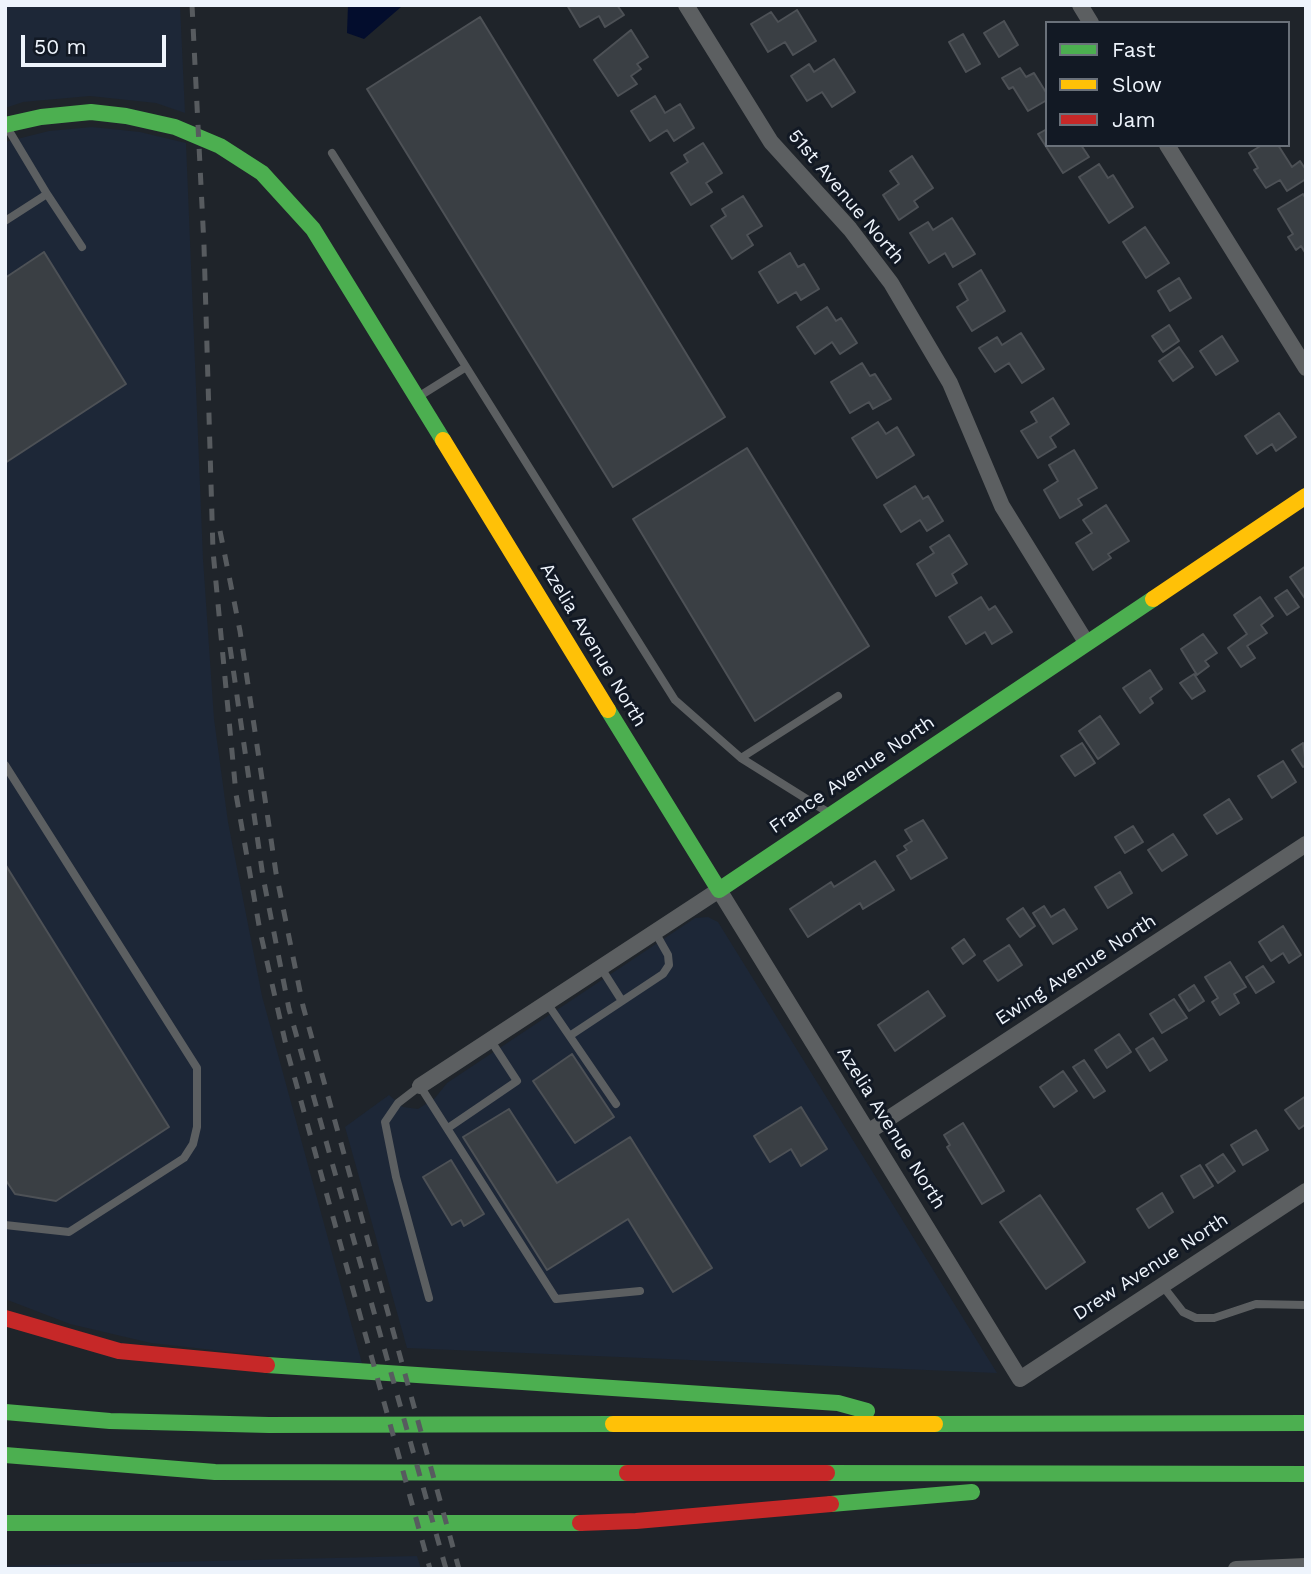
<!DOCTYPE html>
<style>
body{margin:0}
#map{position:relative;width:1311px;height:1574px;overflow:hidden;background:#1f242a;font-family:"Work Sans",sans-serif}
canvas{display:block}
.frame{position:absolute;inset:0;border:7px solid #eef4fc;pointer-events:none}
.legend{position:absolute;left:1045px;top:21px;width:245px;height:126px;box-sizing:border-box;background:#121924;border:2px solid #6a717a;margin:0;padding:9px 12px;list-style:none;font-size:21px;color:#eef4fc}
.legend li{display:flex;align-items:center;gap:14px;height:35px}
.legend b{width:35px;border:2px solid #6a717a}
.scale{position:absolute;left:21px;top:35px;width:145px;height:32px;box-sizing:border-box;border:4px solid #eef4fc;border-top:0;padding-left:9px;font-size:21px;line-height:24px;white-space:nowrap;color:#eef4fc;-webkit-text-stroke:5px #121924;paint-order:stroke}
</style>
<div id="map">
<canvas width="1311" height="1574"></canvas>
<div class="frame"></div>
<ul class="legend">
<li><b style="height:9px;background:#4caf50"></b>Fast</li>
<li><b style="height:9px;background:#ffc107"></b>Slow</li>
<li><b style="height:9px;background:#c62828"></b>Jam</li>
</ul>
<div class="scale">50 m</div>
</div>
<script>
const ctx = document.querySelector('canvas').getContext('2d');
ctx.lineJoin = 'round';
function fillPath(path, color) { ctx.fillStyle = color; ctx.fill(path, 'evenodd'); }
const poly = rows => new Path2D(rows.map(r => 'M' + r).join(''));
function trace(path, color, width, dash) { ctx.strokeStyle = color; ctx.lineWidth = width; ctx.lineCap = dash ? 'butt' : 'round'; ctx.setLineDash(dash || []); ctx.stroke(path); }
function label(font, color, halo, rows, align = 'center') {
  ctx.font = font + ' "Work Sans",sans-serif'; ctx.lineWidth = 6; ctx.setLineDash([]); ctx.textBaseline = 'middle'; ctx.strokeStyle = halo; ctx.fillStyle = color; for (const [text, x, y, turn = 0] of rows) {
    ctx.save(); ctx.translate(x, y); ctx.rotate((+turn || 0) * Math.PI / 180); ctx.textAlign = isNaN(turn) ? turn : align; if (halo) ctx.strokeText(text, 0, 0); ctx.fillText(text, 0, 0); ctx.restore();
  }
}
const built = poly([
 [5,5,180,5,185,113,156,103,90,96,23,102,5,108],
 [92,127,140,132,186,143,203,559,214,719,228,822,262,996,363,1367,151,1343,70,1324,5,1299,5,142,49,131],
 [708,917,718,922,997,1373,407,1348,345,1127,389,1095,403,1107,418,1109,435,1098,447,1083,695,918],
 [417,1556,421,1569,5,1569,5,1566]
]);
const water = poly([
 [348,5,401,5,401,7,364,39,347,33]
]);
const building = poly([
 [567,5,617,5,624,15,605,27,599,16,580,27,567,5],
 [797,10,816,41,793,55,785,42,768,52,751,24,771,12,778,22,797,10],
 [480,17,725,417,613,487,367,89,480,17],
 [1004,21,1018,45,999,57,984,33,1004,21],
 [631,30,648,57,637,64,641,69,631,76,637,84,618,96,594,60,631,30],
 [963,34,980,64,966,72,949,42,963,34],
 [834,59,855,92,832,107,822,92,807,101,791,76,809,64,814,72,834,59],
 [1020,68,1026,77,1034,73,1047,94,1047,100,1028,111,1013,87,1009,89,1002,78,1020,68],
 [655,96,665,113,680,104,694,128,674,141,667,130,650,141,631,111,655,96],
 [1047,129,1047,145,1081,145,1089,157,1063,173,1038,134,1047,129],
 [703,143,722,173,706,183,712,192,691,205,671,173,688,162,684,155,703,143],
 [1262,145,1278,145,1292,167,1300,161,1306,170,1306,179,1287,191,1280,180,1266,188,1254,170,1258,168,1249,153,1262,145],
 [912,156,933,188,914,201,918,207,899,220,883,195,899,184,890,171,912,156],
 [1099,164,1108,178,1113,175,1133,207,1109,223,1079,177,1099,164],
 [1303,194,1306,199,1306,254,1301,246,1296,250,1288,237,1293,234,1278,209,1303,194],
 [743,196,762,226,747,235,753,245,732,259,711,226,726,216,722,209,743,196],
 [952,218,975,254,953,267,945,253,929,263,910,233,928,222,933,230,952,218],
 [1145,227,1169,263,1146,278,1123,242,1145,227],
 [44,252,126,384,5,463,5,278,44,252],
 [790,253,798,267,804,264,819,289,801,300,796,292,778,303,759,272,790,253],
 [981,270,1005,311,972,331,957,307,968,300,959,284,981,270],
 [1179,278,1191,298,1170,311,1158,291,1179,278],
 [827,307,836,321,841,318,857,343,840,354,832,342,815,354,797,327,827,307],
 [1169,325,1179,341,1163,352,1152,336,1169,325],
 [1021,333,1044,369,1022,383,1009,363,995,372,979,348,997,337,1002,345,1021,333],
 [1222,336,1238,361,1216,375,1200,351,1222,336],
 [1179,347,1193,367,1173,381,1159,361,1179,347],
 [862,363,870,376,875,374,891,399,873,409,869,402,850,413,831,382,862,363],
 [1053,398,1069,424,1050,437,1056,447,1038,458,1021,431,1037,422,1031,412,1053,398],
 [1279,413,1296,437,1276,451,1272,444,1257,454,1245,436,1279,413],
 [878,422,886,434,897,427,914,455,877,478,852,438,878,422],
 [747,448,869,646,755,721,633,519,747,448],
 [1074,450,1097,488,1078,499,1082,505,1060,518,1044,490,1058,481,1049,465,1074,450],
 [915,486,923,499,928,496,943,521,927,531,920,520,901,532,884,505,915,486],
 [1106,505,1129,541,1108,554,1111,558,1093,570,1076,543,1092,533,1083,520,1106,505],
 [949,535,967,564,952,574,957,583,936,596,917,564,934,553,930,547,949,535],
 [1306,566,1306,600,1290,577,1306,566],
 [1287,590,1299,607,1287,615,1275,598,1287,590],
 [981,597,989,610,995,606,1012,632,992,644,985,632,966,644,949,617,981,597],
 [1260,597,1273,616,1261,625,1267,633,1247,646,1255,658,1241,667,1228,648,1247,634,1234,615,1260,597],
 [1203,634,1217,653,1205,661,1209,666,1197,675,1181,649,1203,634],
 [1150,670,1162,689,1150,698,1153,703,1140,713,1123,688,1150,670],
 [1194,674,1205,691,1192,699,1180,683,1194,674],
 [1100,716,1119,744,1098,759,1079,731,1100,716],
 [1082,743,1095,763,1075,776,1061,756,1082,743],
 [1303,743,1306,765,1303,767,1292,750,1303,743],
 [1283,761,1296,782,1272,798,1258,776,1283,761],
 [1229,799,1242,819,1217,834,1204,815,1229,799],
 [923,820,947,858,911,879,897,856,907,850,904,846,912,841,905,830,923,820],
 [1133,826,1143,842,1125,853,1115,837,1133,826],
 [1173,834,1187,855,1162,871,1148,850,1173,834],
 [875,861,894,890,863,909,860,903,808,937,790,909,831,882,834,887,875,861],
 [5,864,169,1127,56,1201,15,1194,5,1179,5,864],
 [1120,872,1132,893,1108,908,1095,887,1120,872],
 [1044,906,1051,917,1064,909,1077,929,1053,944,1033,913,1044,906],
 [1023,908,1035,926,1020,937,1007,919,1023,908],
 [1283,926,1301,955,1289,963,1283,953,1271,961,1259,942,1283,926],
 [964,939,975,955,963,964,952,948,964,939],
 [1009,945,1022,965,998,981,984,961,1009,945],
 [1230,962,1246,987,1234,994,1239,1003,1220,1015,1212,1002,1218,998,1205,977,1230,962],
 [1263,966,1274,982,1256,993,1246,977,1263,966],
 [1194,985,1204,1001,1189,1011,1179,995,1194,985],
 [928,991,945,1016,895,1051,878,1025,928,991],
 [1174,999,1187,1018,1162,1033,1150,1014,1174,999],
 [1119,1034,1131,1052,1107,1068,1095,1050,1119,1034],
 [1153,1038,1167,1060,1150,1071,1136,1049,1153,1038],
 [572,1054,614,1117,575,1143,533,1081,572,1054],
 [1084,1060,1105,1091,1094,1098,1073,1067,1084,1060],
 [1063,1071,1077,1091,1054,1107,1040,1087,1063,1071],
 [1306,1096,1306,1124,1299,1129,1285,1110,1306,1096],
 [801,1107,827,1149,801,1166,791,1149,770,1162,754,1136,801,1107],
 [509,1109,557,1183,630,1137,712,1268,673,1292,628,1219,547,1270,463,1137,509,1109],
 [963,1123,1004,1191,982,1204,947,1147,950,1145,944,1135,963,1123],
 [1256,1130,1268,1150,1243,1165,1231,1145,1256,1130],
 [1223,1154,1235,1171,1218,1183,1206,1165,1223,1154],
 [451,1160,484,1214,464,1226,461,1220,452,1225,423,1177,451,1160],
 [1200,1165,1213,1186,1194,1198,1181,1176,1200,1165],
 [1162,1193,1173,1212,1149,1228,1137,1209,1162,1193],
 [1040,1195,1085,1262,1046,1289,1000,1222,1040,1195]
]);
const lane = poly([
 [332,153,675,700,741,758,829,813],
 [47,194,82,247],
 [5,221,47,194,8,129],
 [418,397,466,367],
 [741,758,838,696],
 [5,765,197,1068,197,1127,193,1144,184,1158,69,1232,5,1225],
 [601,968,622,1001],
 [547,1003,616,1104],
 [571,1035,663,974,669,965,668,955,655,932],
 [448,1128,517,1081,491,1041],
 [1162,1285,1183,1312,1196,1318,1214,1318,1256,1304,1306,1305],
 [429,1298,396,1177,385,1122,398,1103,420,1086,556,1299,640,1291]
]);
const street = poly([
 [686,5,771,142,850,229,891,283,950,383,1002,506,1086,642],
 [1080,5,1091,23],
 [1167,145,1306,368],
 [420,1086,719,890,1020,1379,1306,1191],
 [868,1132,1306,844],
 [1236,1569,1306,1566]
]);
const fast = poly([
 [5,125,41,117,91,112,126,116,175,127,220,146,262,173,313,229,443,440],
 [608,710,719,890,1153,599],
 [267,1365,838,1403,867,1411],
 [5,1412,110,1421,269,1425,613,1424],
 [935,1424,1306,1423],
 [5,1455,215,1472,627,1473],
 [827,1473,1306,1474],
 [831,1504,972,1492],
 [5,1523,580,1523]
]);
const slow = poly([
 [443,440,608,710],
 [1153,599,1306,496],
 [613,1424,935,1424]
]);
const jam = poly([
 [5,1318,119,1351,267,1365],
 [627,1473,827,1473],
 [580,1523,636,1521,831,1504]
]);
const rail = poly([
 [192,5,204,246,213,551,236,794,260,931,288,1054,430,1569],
 [220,531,240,631,276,873,303,1006,459,1569],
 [230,647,263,877,289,1009,446,1569]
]);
const streetNames = [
 ["51st Avenue North",846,197,50],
 ["Azelia Avenue North",593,645,59],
 ["France Avenue North",852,775,-34],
 ["Ewing Avenue North",1076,970,-33],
 ["Azelia Avenue North",891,1128,58],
 ["Drew Avenue North",1151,1267,-33]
];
fillPath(built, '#1d2737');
fillPath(water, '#030d2d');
fillPath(building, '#3a3f44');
trace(building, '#4d5156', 2);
trace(lane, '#5c5f61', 8);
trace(street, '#5c5f61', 16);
trace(fast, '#4caf50', 16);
trace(slow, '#ffc107', 16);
trace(jam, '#c62828', 16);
trace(rail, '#575b5f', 5, [12, 12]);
label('19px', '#eef4fc', '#121924', streetNames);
</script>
